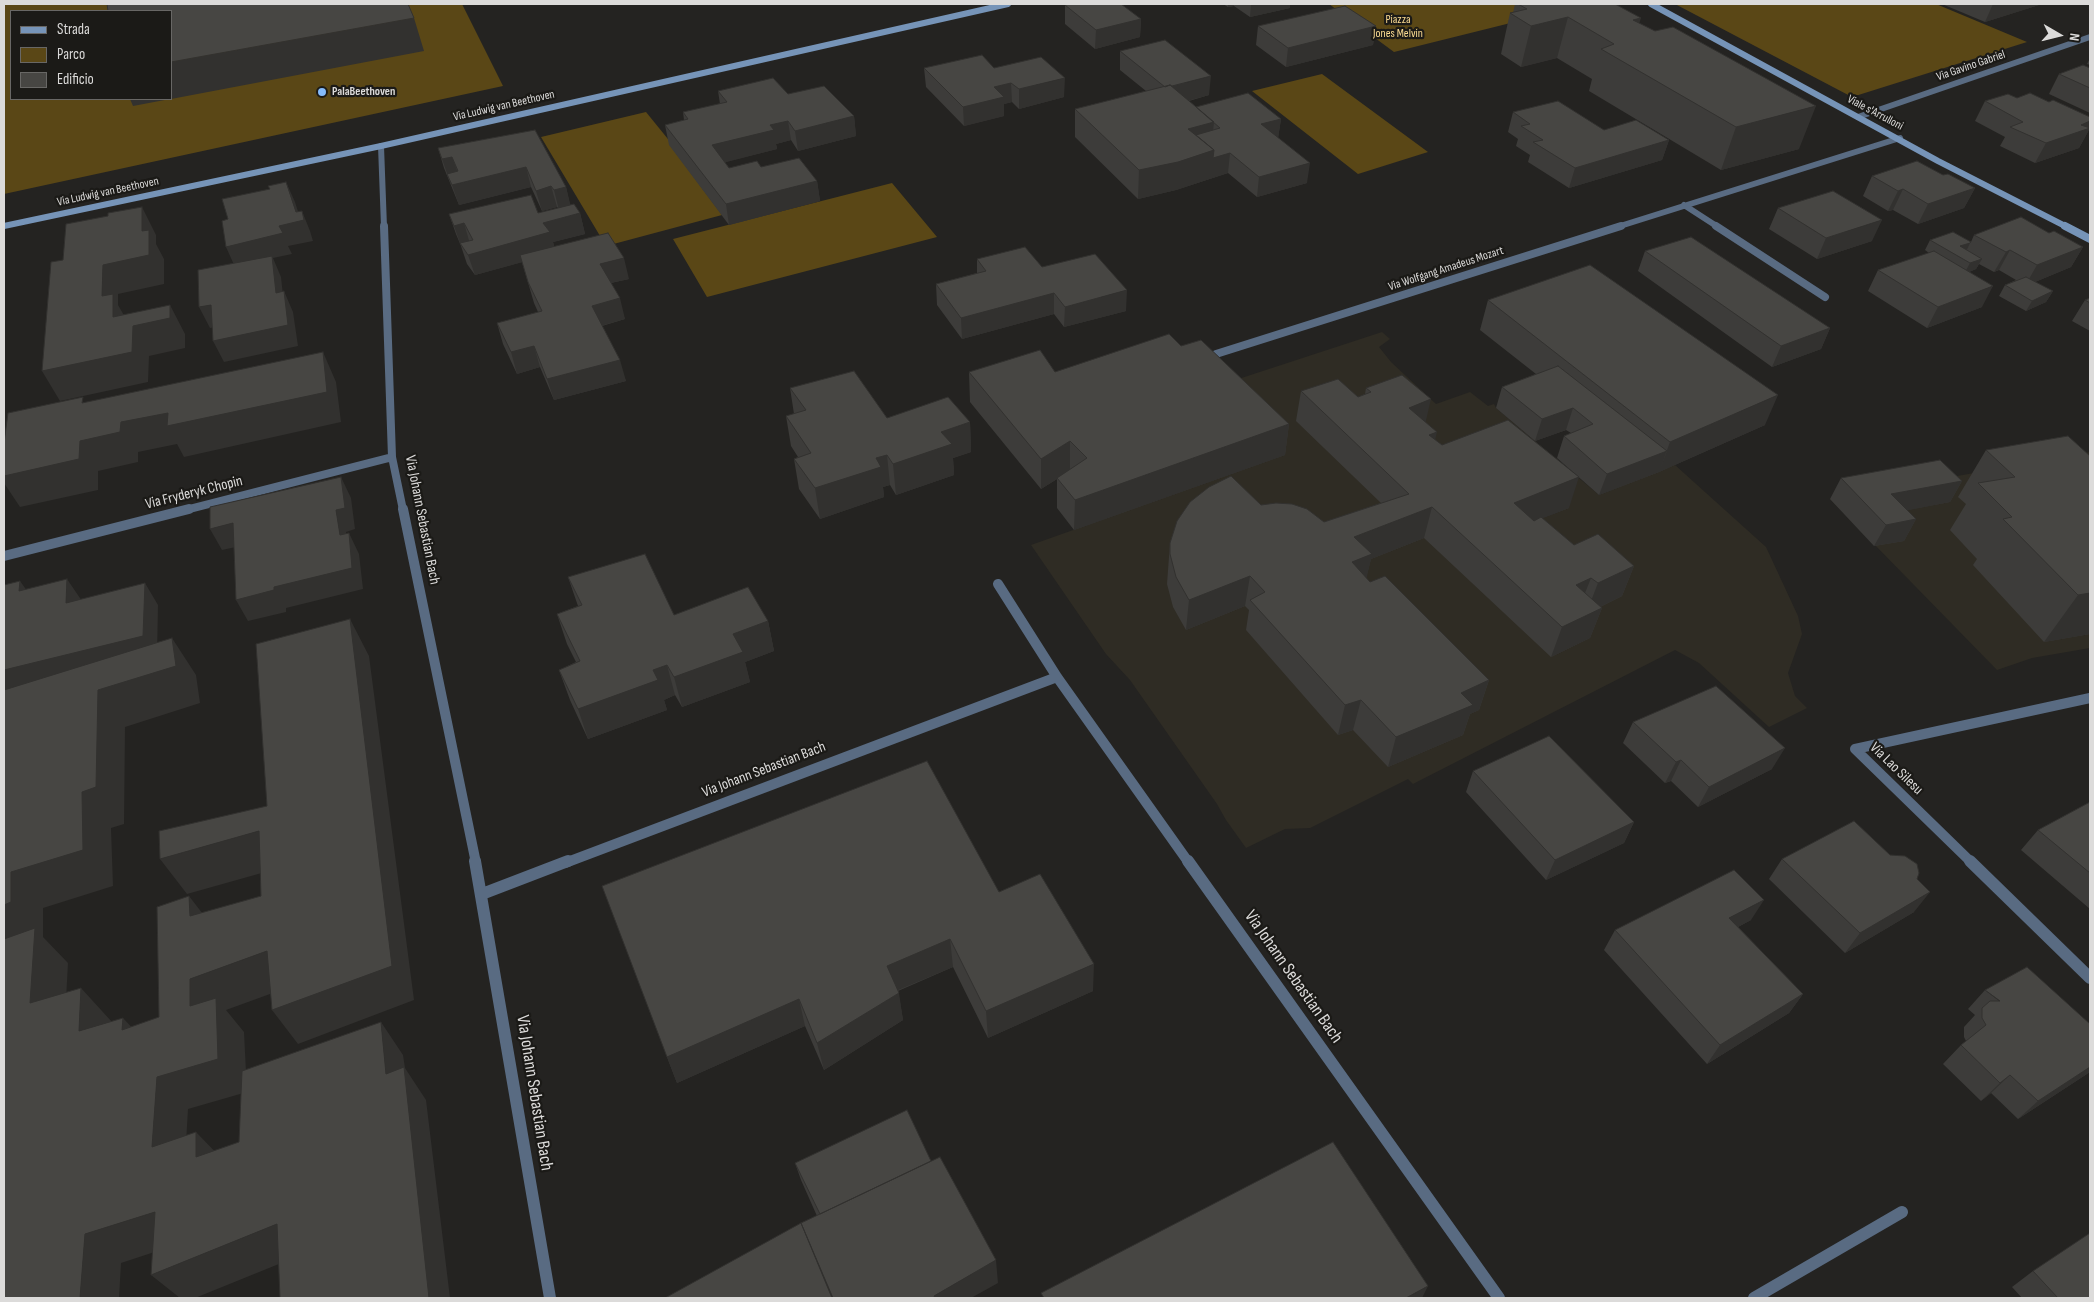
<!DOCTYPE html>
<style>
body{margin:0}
#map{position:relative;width:2094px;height:1302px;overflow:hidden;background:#242321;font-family:"Sofia Sans Condensed",sans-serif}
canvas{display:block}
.frame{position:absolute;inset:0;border:5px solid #dcdbda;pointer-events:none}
.legend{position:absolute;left:10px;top:10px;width:162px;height:90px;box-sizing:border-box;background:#1b1a17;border:1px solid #686765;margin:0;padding:6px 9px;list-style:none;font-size:15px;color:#dcdbda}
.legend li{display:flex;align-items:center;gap:10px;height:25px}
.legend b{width:25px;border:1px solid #686765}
.north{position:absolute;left:2034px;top:10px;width:50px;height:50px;-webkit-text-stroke:4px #1b1a17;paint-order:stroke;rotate:98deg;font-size:14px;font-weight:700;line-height:20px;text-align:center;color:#dcdbda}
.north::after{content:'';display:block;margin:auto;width:18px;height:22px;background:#dcdbda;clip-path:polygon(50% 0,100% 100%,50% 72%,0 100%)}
</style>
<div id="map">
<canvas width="2094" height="1302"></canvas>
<div class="frame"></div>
<ul class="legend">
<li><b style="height:6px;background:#7694b8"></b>Strada</li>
<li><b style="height:14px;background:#5a4716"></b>Parco</li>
<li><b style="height:14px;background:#474643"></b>Edificio</li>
</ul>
<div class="north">N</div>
</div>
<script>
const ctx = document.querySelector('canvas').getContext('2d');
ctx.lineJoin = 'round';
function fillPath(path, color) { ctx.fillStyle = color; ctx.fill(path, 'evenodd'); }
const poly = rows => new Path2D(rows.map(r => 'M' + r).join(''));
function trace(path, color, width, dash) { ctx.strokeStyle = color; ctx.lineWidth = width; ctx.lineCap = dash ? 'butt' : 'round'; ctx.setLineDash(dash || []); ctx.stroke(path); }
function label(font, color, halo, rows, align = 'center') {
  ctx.font = font + ' "Sofia Sans Condensed",sans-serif'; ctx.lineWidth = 4.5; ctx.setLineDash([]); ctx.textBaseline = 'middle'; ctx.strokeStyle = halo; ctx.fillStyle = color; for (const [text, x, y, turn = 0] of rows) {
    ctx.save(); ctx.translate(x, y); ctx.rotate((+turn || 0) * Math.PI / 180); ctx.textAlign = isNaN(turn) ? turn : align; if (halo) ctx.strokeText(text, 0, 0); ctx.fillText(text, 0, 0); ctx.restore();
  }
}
const built = poly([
 [1382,332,1390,339,1379,347,1391,362,1436,404,1470,392,1488,406,1494,404,1496,408,1599,495,1675,465,1766,547,1798,616,1802,634,1788,673,1795,696,1807,708,1769,727,1699,663,1675,650,1413,784,1408,779,1310,828,1285,829,1246,848,1226,820,1217,804,1130,680,1106,654,1031,545,1284,455,1217,386],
 [2090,452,2090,648,2032,658,1997,670,1830,499]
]);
const green = poly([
 [4,4,462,4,503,86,4,194],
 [11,11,171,11,171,99,11,99],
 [1329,4,1587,4,1394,52],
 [1675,4,1936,4,2027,42,1852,97],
 [1322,74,1428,152,1358,174,1252,91],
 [646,112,672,144,670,145,722,215,606,246,541,137],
 [892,183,937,237,707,297,673,239]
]);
const streetFar3 = poly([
 [1858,117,2090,37],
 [381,146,384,227],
 [1684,205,1718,227],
 [1617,227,1900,138]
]);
const streetFar2 = poly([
 [384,226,392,457,403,510],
 [1716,226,1825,297],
 [1216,354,1621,226],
 [185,510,392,457]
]);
const streetFar1 = poly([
 [403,509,476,863],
 [4,556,189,509],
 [998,584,1057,677,1189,863],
 [565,863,1057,677],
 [1972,863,1855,749,2090,698]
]);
const street = poly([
 [475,861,550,1298],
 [1188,861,1499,1298],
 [1970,861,2090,978],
 [482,894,568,861],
 [1754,1298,1902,1212]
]);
const secondaryFar1 = poly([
 [1651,4,1938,161,2067,227],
 [4,226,381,146,1008,4]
]);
const secondary = poly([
 [2065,226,2090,239]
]);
const wall = poly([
 [1223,4,1293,4,1290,4,1290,8,1250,17,1234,6,1228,7],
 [1515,4,1618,4,1617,5,1639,23,1799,149,1721,170,1589,91,1592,79,1557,58,1521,67,1501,54,1510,13,1513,13],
 [1942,4,2042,4,1985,22],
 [1065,5,1141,19,1140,37,1095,49,1065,24],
 [1258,26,1376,26,1373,45,1286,67,1256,45],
 [1120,51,1209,95,1189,101,1196,107,1281,119,1278,138,1307,183,1257,197,1228,173,1176,190,1138,199,1075,137,1075,109,1146,91,1120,70],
 [2090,58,2090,65,2087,64],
 [924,68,994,68,1064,97,1019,109,1012,102,1004,104,1004,116,964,126,926,87],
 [2090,68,2090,113,2049,94,2059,74],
 [718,91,788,94,854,116,856,136,798,151,791,140,776,144,777,149,725,162,729,168,761,167,817,181,820,201,729,225,669,145,665,125,684,120,683,112,720,104],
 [2017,98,2049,102,2090,117,2090,128,2079,148,2035,163,2000,146,2005,137,1975,121,1985,101],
 [1513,112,1604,130,1669,140,1662,160,1569,188,1528,162,1530,155,1516,146,1518,139,1508,132],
 [535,130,566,187,570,205,580,213,585,234,553,242,554,246,629,279,611,283,625,319,602,326,626,381,554,400,540,367,517,374,503,344,497,323,538,312,534,303,522,262,475,275,467,264,461,246,456,234,449,214,538,213,558,208,557,207,542,211,531,187,459,205,444,168,438,148],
 [1943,175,1975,188,1964,208,1918,224,1893,210,1888,211,1863,196,1872,176],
 [1778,208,1872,241,1817,259,1769,229],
 [2049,233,2083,247,2071,267,2035,282,2053,291,2046,302,2026,311,1999,296,2005,285,2016,280,1999,270,1994,272,1979,264,1976,269,1969,272,1982,307,1927,328,1868,291,1878,270,1929,253,1925,250,1930,240,1971,242,1974,235],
 [1645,251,1830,328,1821,349,1772,367,1638,271],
 [977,259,1042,267,1126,311,1064,327,1054,314,962,339,937,305,936,284,977,273],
 [2090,298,2090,331,2072,321,2085,300],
 [1488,300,1765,425,1659,472,1599,495,1557,458,1564,436,1571,433,1566,430,1535,441,1496,408,1502,387,1536,374,1480,330],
 [1181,346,1289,424,1285,455,1074,530,1057,508,1057,479,1041,489,970,402,969,372,1055,372],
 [790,388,887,418,970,422,971,452,953,458,954,475,896,495,890,485,883,487,884,497,820,519,799,489,794,459,798,457,791,446,786,416,794,414],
 [1366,388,1425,422,1435,440,1442,445,1569,508,1542,518,1574,545,1634,566,1622,596,1600,607,1602,608,1590,638,1551,657,1424,538,1371,559,1366,578,1370,582,1489,680,1479,710,1470,714,1463,735,1388,767,1353,730,1338,735,1246,630,1249,610,1245,606,1186,630,1173,607,1167,584,1170,543,1261,505,1324,522,1381,503,1296,421,1301,391,1358,397,1365,394],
 [2068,436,2090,634,2044,642,1973,565,1977,559,1950,530,1966,504,1958,497,1986,450],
 [1841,478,1962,481,1950,502,1907,510,1916,519,1904,541,1874,546,1830,499],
 [568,577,674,615,768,621,774,651,745,662,750,682,682,707,675,695,664,700,667,710,588,739,570,700,559,670,576,662,567,644,557,614,578,606],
 [1633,722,1772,769,1698,807,1671,781,1665,783,1623,743],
 [1473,771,1634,822,1624,843,1546,880,1466,792],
 [2090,802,2090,909,2021,850,2038,830],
 [1782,859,1914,912,1845,953,1769,879],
 [999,892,1093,991,988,1038,953,967,898,991,903,1020,824,1070,805,1026,677,1083,667,1057],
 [1751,920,1738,927,1803,994,1789,1013,1707,1064,1604,950,1615,930],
 [1985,990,2090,1072,2018,1119,1991,1093,1981,1101,1943,1064,1961,1045,1966,1041,1964,1037,1964,1027,1975,1015,1968,1009],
 [931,1161,998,1283,817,1216,801,1180,795,1163],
 [2033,1271,2090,1298,2022,1298,2012,1287]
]);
const shadedWall = poly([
 [1228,4,1234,4,1234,6,1228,7],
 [1251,4,1293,4,1290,4,1290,8,1250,17],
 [1993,4,2042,4,1985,22],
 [1568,17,1557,58,1521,67,1531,26],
 [414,18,424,51,171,99,171,62],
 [1641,18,1628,59,1633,20],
 [1141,19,1140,37,1095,49,1096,30],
 [1376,26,1373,45,1286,67,1288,48],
 [1211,76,1209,95,1165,107,1166,88],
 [1065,78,1064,97,1019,109,1019,89],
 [1011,83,1012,102,1004,104,1004,116,964,126,963,107,994,87],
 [130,99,170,99,133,106],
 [1816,106,1799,149,1721,170,1736,127],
 [854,116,856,136,798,151,795,131],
 [1281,119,1278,139,1261,124],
 [788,121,791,140,776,144,777,149,715,165,712,145,770,125],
 [2090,121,2090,128,2079,148,2035,163,2046,143,2081,125],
 [1214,122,1211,150,1188,129],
 [1669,140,1662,160,1569,188,1575,168],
 [1214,150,1230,153,1228,173,1176,190,1138,199,1139,170],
 [452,157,459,176,447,174,449,179,442,159],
 [1310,163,1307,183,1257,197,1259,177],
 [526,167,531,187,459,205,452,185],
 [817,181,820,201,729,225,726,204],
 [286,182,295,202,301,221,302,211,310,231,313,241,288,246,292,254,273,258,281,277,285,314,235,267,226,247,279,226,296,212],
 [551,186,557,207,542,211,536,191],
 [566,187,571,207,559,210,554,190],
 [1975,188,1964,208,1918,224,1928,204],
 [1903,189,1893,210,1888,211,1898,191],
 [142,207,156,235,156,244,164,259,164,284,118,294,118,305,129,324,113,317,102,296,103,265,142,231],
 [580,213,585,234,553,242,556,253,475,275,468,255,543,223],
 [1882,220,1872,241,1817,259,1826,238],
 [464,223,470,244,460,243,461,246,454,226],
 [1970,243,1965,254,1960,246],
 [2083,247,2071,267,2025,286,2037,265],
 [2010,250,1999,270,1994,272,2006,252],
 [624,258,629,279,605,284,600,264],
 [1982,259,1976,269,1964,274,1970,263],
 [1993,286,1982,307,1927,328,1938,307],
 [1127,290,1126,311,1064,327,1065,307],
 [284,291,293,312,298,346,224,362,213,341],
 [2053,291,2046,302,2026,311,2032,301],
 [1054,293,1054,314,962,339,961,318],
 [620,298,625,319,597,327,592,306],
 [170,305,185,334,185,348,149,356,148,382,60,401,42,371,133,326],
 [211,305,221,326,210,328,199,307],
 [1830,328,1821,349,1772,367,1781,346],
 [534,346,540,367,517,374,511,352],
 [323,352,336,382,341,422,184,457,177,444,138,452,138,462,98,471,98,490,20,507,4,483,4,476,121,422],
 [620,360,626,381,554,400,547,379],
 [1778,395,1765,425,1659,472,1670,442],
 [1431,399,1424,429,1409,408],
 [1573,408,1566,430,1535,441,1542,419],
 [970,422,971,452,953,458,954,475,896,495,893,464,941,432],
 [1289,424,1285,455,1074,530,1075,500],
 [1437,432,1430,462,1429,435],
 [1070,441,1070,471,1041,489,1041,459],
 [1667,451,1659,472,1599,495,1607,474],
 [887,455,890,485,883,487,884,497,820,519,815,488,876,458],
 [341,477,351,498,355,529,346,532,350,557,340,535,336,510],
 [1579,477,1569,508,1505,533,1514,503],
 [1962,481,1950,502,1879,516,1891,494],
 [1432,507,1424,538,1371,559,1365,585,1346,592,1354,537],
 [1916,519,1904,541,1874,546,1886,525],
 [233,523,245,545,222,550,210,529],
 [349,533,359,554,363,589,286,608,286,612,248,621,236,600,274,587],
 [1634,566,1622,596,1586,614,1598,583],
 [1250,576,1245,606,1186,630,1189,600],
 [1591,578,1579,608,1576,585],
 [67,579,82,601,66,603],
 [20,581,35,602,19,591],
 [145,583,158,605,157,657,4,696,4,670],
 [2090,593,2090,634,2044,642,2078,595],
 [1602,608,1590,638,1551,657,1562,627],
 [350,619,369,656,414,1000,298,1044,272,1010],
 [768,621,774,651,745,662,750,682,682,707,674,677,733,634],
 [172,638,196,675,200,703,125,727,124,824,111,828,113,886,43,908,43,937,68,963,64,1037,30,1003,4,951,4,905,11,872,98,690],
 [667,665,675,695,664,700,667,710,588,739,578,709,653,670],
 [1489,680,1479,710,1470,714,1463,735,1388,767,1396,737,1461,693],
 [1361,700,1353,730,1338,735,1345,705],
 [1785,748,1772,769,1698,807,1709,787],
 [1681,760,1671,781,1665,783,1676,762],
 [1634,822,1624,843,1546,880,1555,860],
 [259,831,283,867,187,894,160,859],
 [1930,892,1914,912,1845,953,1860,933],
 [189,896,216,931,190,916],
 [1764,900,1751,920,1717,938,1729,918],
 [950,939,953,967,891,993,887,966],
 [267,951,292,986,226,1010,244,1032,247,1092,188,1109,184,1178,152,1147,157,1077,190,1006,190,979],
 [1094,964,1093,991,988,1038,986,1011],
 [81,988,112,1022,79,1031],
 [899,993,903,1020,824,1070,817,1043],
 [1803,994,1789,1013,1707,1064,1720,1045],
 [799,999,805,1026,677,1083,667,1057],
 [123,1018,154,1051,122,1030],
 [381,1022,403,1055,405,1068,426,1100,450,1298,429,1298,386,1074],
 [2090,1067,2090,1072,2018,1119,2038,1101],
 [2010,1075,1991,1093,1981,1101,2000,1083],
 [196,1132,226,1163,196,1157],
 [155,1212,188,1241,121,1263,119,1298,80,1298,85,1234],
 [277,1224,306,1253,195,1298,180,1298,151,1275],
 [996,1260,998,1283,971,1298,934,1298,934,1296],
 [1428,1286,1422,1298,1406,1298]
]);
const building = poly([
 [107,4,408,4,414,18,171,62,171,11,108,11,107,4],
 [1071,4,1121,4,1141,19,1096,30,1065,5,1071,4],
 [1518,4,1615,4,1641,18,1633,20,1655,31,1673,27,1816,106,1736,127,1601,49,1614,44,1568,17,1531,26,1510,13,1527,9,1518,4],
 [1345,6,1376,26,1288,48,1258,26,1345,6],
 [1165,40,1211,76,1172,86,1170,85,1165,87,1120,51,1165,40],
 [982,55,994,68,1041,57,1065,78,1019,89,1011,83,994,87,1004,97,963,107,924,68,982,55],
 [2083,65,2090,68,2090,88,2059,74,2083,65],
 [773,78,788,94,824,86,854,116,795,131,788,121,770,125,774,130,712,145,729,168,757,161,761,167,799,158,817,181,726,204,665,125,688,119,683,112,727,102,718,91,773,78],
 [1170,85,1214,122,1188,129,1214,150,1178,162,1139,170,1075,109,1170,85],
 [1248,93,1281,119,1261,124,1310,163,1259,177,1230,153,1213,158,1214,150,1196,135,1220,128,1196,107,1248,93],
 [2030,93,2049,102,2053,100,2090,117,2090,121,2081,125,2090,128,2046,143,2010,127,2023,122,1985,101,2008,94,2017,98,2030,93],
 [1558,101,1604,130,1636,120,1669,140,1575,168,1533,142,1543,140,1521,126,1530,124,1513,112,1558,101],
 [535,130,566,187,554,190,551,186,536,191,526,167,452,185,447,174,458,171,452,157,442,159,438,148,535,130],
 [1917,161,1943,175,1948,174,1975,188,1928,204,1903,189,1898,191,1872,176,1917,161],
 [286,182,296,212,302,211,304,220,279,226,283,233,226,247,222,221,228,219,222,199,270,189,268,186,286,182],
 [1833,191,1882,220,1826,238,1778,208,1833,191],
 [531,195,538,213,574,204,580,213,543,223,550,232,468,255,460,243,473,240,464,223,454,226,449,214,531,195],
 [142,207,142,231,149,230,149,255,103,265,102,296,113,294,113,317,170,305,170,318,133,326,132,352,42,371,51,262,63,260,66,224,108,216,108,213,142,207],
 [2021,217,2049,233,2054,231,2083,247,2037,265,2010,250,2006,252,1974,235,2021,217],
 [1953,232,1971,242,1970,243,1960,246,1982,259,1970,263,1930,240,1953,232],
 [608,233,624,258,600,264,620,298,592,306,620,360,547,379,534,346,511,352,497,323,542,311,528,282,520,255,608,233],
 [1691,237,1830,328,1781,346,1645,251,1691,237],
 [1025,247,1042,267,1095,254,1127,290,1065,307,1054,293,961,318,936,284,986,271,977,259,1025,247],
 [1934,251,1993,286,1938,307,1878,270,1934,251],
 [272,256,276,293,284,291,288,325,213,341,211,305,199,307,198,270,272,256],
 [1590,265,1778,395,1670,442,1488,300,1590,265],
 [2026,277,2053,291,2032,301,2005,285,2026,277],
 [2090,298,2090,303,2085,300,2090,298],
 [1169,334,1181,346,1201,340,1289,424,1075,500,1057,478,1087,458,1070,441,1041,459,969,372,1040,350,1055,372,1169,334],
 [323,352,327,392,167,426,168,413,121,422,120,432,80,441,79,459,4,476,4,443,8,413,83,397,82,403,323,352],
 [1558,366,1667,451,1607,474,1564,436,1593,424,1573,408,1542,419,1502,387,1558,366],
 [854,371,887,418,948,397,970,422,941,432,952,444,893,464,887,455,876,458,881,467,815,488,794,459,811,453,786,416,806,410,790,388,854,371],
 [1402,375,1431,399,1409,408,1437,432,1429,435,1442,445,1508,420,1579,477,1514,503,1534,521,1541,517,1574,545,1598,534,1634,566,1598,583,1591,578,1576,585,1602,608,1562,627,1432,507,1354,537,1372,554,1352,562,1370,582,1385,576,1489,680,1461,693,1473,705,1396,737,1361,700,1345,705,1250,600,1265,592,1250,576,1189,600,1176,577,1170,554,1170,543,1177,521,1190,502,1209,487,1231,476,1261,505,1276,503,1292,504,1307,509,1324,522,1409,494,1301,391,1338,379,1358,397,1371,392,1366,388,1402,375],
 [2068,436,2090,456,2090,593,2078,595,2003,519,2012,517,1978,483,2015,477,1986,450,2068,436],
 [1940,460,1962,481,1891,494,1916,519,1886,525,1841,478,1940,460],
 [341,477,345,508,336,510,340,535,349,533,352,568,274,587,274,590,236,600,233,523,210,529,210,507,341,477],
 [645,554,674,615,748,587,768,621,733,634,743,652,674,677,667,665,653,670,658,680,578,709,559,670,580,661,557,614,582,605,568,577,645,554],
 [67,579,66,603,145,583,143,636,4,670,4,585,20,581,19,591,67,579],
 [350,619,392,966,272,1010,267,951,190,979,190,1006,216,998,218,1059,157,1077,152,1147,196,1132,196,1157,239,1142,242,1071,381,1022,386,1074,404,1067,429,1298,280,1298,277,1224,151,1275,155,1212,85,1234,80,1298,4,1298,4,939,35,928,30,1003,81,988,79,1031,123,1018,122,1030,159,1017,157,907,189,896,190,916,261,896,259,831,160,859,159,831,267,806,256,644,350,619],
 [172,638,176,666,98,690,96,787,82,792,83,850,11,872,11,902,4,905,4,690,172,638],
 [1716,686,1785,748,1709,787,1681,760,1676,762,1633,722,1716,686],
 [1549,736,1634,822,1555,860,1473,771,1549,736],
 [927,761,999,892,1040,874,1094,964,986,1011,950,939,887,966,899,993,817,1043,799,999,667,1057,602,886,927,761],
 [2090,802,2090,873,2038,830,2090,802],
 [1854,821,1890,855,1905,856,1917,864,1919,873,1917,879,1930,892,1860,933,1782,859,1854,821],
 [1734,870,1764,900,1729,918,1803,994,1720,1045,1615,930,1734,870],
 [2027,967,2090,1024,2090,1067,2038,1101,2010,1075,2000,1083,1961,1045,1986,1025,1982,1018,1982,1008,1990,1001,2000,1001,1985,990,2027,967],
 [907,1110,931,1161,820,1214,795,1163,907,1110],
 [1333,1142,1428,1286,1406,1298,1044,1298,1041,1293,1333,1142],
 [940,1157,996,1260,934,1296,935,1298,833,1298,801,1223,940,1157],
 [801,1223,832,1298,665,1298,801,1223],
 [2090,1233,2090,1298,2058,1298,2033,1271,2090,1233]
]);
const markers = [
 [322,92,5,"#85bbfb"]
];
const farParknames = [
 ["Piazza",1398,20],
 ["Jones Melvin",1398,34]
];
const farStreetnames = [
 ["Via Gavino Gabriel",1971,66,-19],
 ["Via Ludwig van Beethoven",504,106,-13],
 ["Viale s'Arrulloni",1875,113,28],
 ["Via Ludwig van Beethoven",108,192,-12],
 ["Via Wolfgang Amadeus Mozart",1446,269,-18]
];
const farPoinames = [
 ["PalaBeethoven",332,92]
];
const streetNames = [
 ["Via Fryderyk Chopin",194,493,-14],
 ["Via Johann Sebastian Bach",422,520,79],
 ["Via Lao Silesu",1896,769,44],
 ["Via Johann Sebastian Bach",764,770,-21]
];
const nearStreetnames = [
 ["Via Johann Sebastian Bach",1293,977,55],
 ["Via Johann Sebastian Bach",534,1093,81]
];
fillPath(built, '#2f2c24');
fillPath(green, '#5a4716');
trace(streetFar3, '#596b82', 6);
trace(streetFar2, '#596b82', 8);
trace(streetFar1, '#596b82', 10);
trace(street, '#596b82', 12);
trace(secondaryFar1, '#7694b8', 6);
trace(secondary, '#7694b8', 8);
fillPath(wall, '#3d3c3a');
fillPath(shadedWall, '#32312f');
fillPath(building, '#474643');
trace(building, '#32312f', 1);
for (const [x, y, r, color] of markers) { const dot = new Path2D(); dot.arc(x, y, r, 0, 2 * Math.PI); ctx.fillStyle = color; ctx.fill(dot); trace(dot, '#1b1a17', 2); }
label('12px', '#fcdc92', '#1b1a17', farParknames);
label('12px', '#dcdbda', '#1b1a17', farStreetnames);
label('bold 12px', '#dcdbda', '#1b1a17', farPoinames, 'left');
label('15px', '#dcdbda', '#1b1a17', streetNames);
label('18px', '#dcdbda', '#1b1a17', nearStreetnames);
</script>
